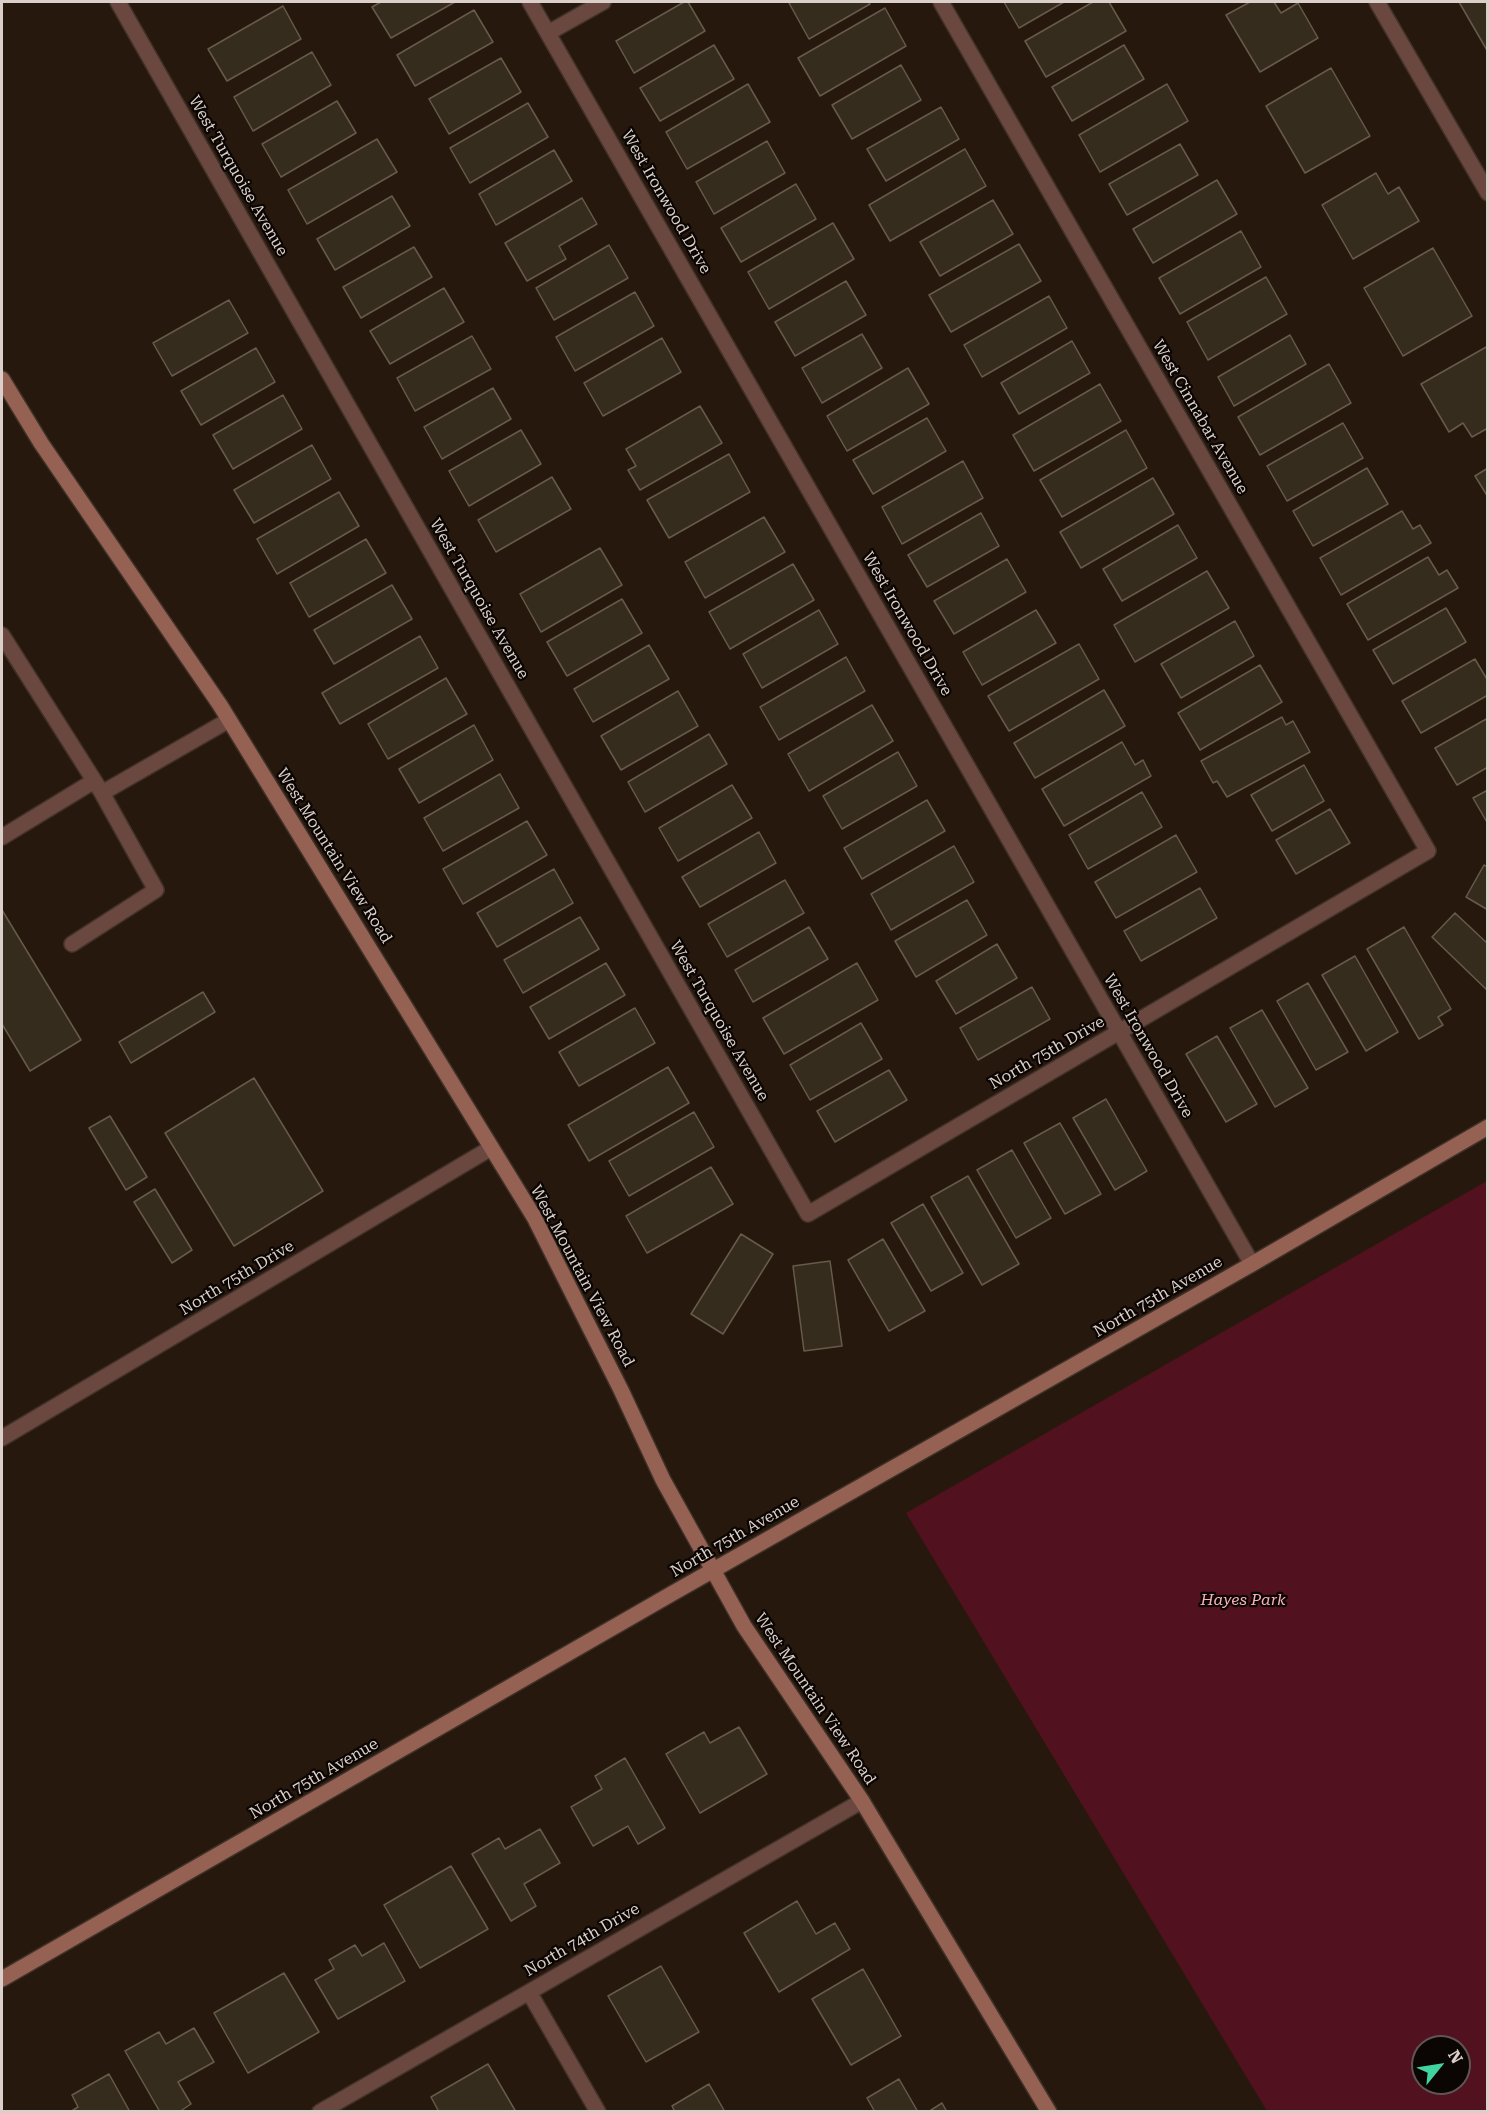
<!DOCTYPE html>
<style>
body{margin:0}
#map{position:relative;width:1489px;height:2113px;overflow:hidden;background:#27180e;font-family:"Roboto Serif",serif}
canvas{display:block}
.frame{position:absolute;inset:0;border:3px solid #dad0c9;pointer-events:none}
.north{position:absolute;left:1411px;top:2035px;width:60px;height:60px;box-sizing:border-box;background:#0b0503;border:2px solid #5e5652;border-radius:50%;rotate:60deg;font-size:16px;font-weight:700;line-height:24px;text-align:center;color:#dad0c9}
.north::after{content:'';display:block;margin:auto;width:21px;height:27px;background:#41d4a1;clip-path:polygon(50% 0,100% 100%,50% 72%,0 100%)}
</style>
<div id="map">
<canvas width="1489" height="2113"></canvas>
<div class="frame"></div>
<div class="north">N</div>
</div>
<script>
const ctx = document.querySelector('canvas').getContext('2d');
ctx.lineJoin = 'round';
function fillPath(path, color) { ctx.fillStyle = color; ctx.fill(path, 'evenodd'); }
const poly = rows => new Path2D(rows.map(r => 'M' + r).join(''));
function trace(path, color, width, dash) { ctx.strokeStyle = color; ctx.lineWidth = width; ctx.lineCap = dash ? 'butt' : 'round'; ctx.setLineDash(dash || []); ctx.stroke(path); }
function label(font, color, halo, rows, align = 'center') {
  ctx.font = font + ' "Roboto Serif",serif'; ctx.lineWidth = 4.5; ctx.setLineDash([]); ctx.textBaseline = 'middle'; ctx.strokeStyle = halo; ctx.fillStyle = color; for (const [text, x, y, turn = 0] of rows) {
    ctx.save(); ctx.translate(x, y); ctx.rotate((+turn || 0) * Math.PI / 180); ctx.textAlign = isNaN(turn) ? turn : align; if (halo) ctx.strokeText(text, 0, 0); ctx.fillText(text, 0, 0); ctx.restore();
  }
}
const green = poly([
 [1487,1181,1487,2111,1267,2111,906,1513],
 [1423,2047,1459,2047,1459,2083,1423,2083]
]);
const building = poly([
 [381,2,455,2,391,38,372,7,381,2],
 [684,2,688,2,705,31,634,73,616,41,684,2],
 [792,2,868,2,870,4,809,39,789,3,792,2],
 [1004,2,1064,2,1019,28,1004,2],
 [1093,2,1109,2,1126,31,1046,77,1025,41,1093,2],
 [1250,2,1274,2,1281,13,1298,3,1318,38,1260,72,1226,15,1250,2],
 [1459,2,1488,2,1488,52,1459,2],
 [283,6,301,39,227,81,208,49,283,6],
 [885,8,906,46,820,96,798,58,885,8],
 [474,10,493,42,415,86,397,55,474,10],
 [714,45,734,79,660,121,640,88,714,45],
 [1124,45,1144,79,1072,121,1052,87,1124,45],
 [312,52,331,85,253,131,234,97,312,52],
 [501,58,521,92,449,134,429,99,501,58],
 [901,65,921,100,852,139,832,105,901,65],
 [1331,68,1370,136,1305,173,1266,106,1331,68],
 [748,84,770,122,687,169,666,132,748,84],
 [1167,84,1188,121,1100,172,1079,135,1167,84],
 [337,101,356,133,281,177,262,144,337,101],
 [528,103,548,137,470,183,450,148,528,103],
 [941,107,959,139,886,181,867,149,941,107],
 [377,139,397,172,307,224,288,190,377,139],
 [767,141,785,173,714,214,696,182,767,141],
 [1180,144,1198,175,1127,215,1109,184,1180,144],
 [965,149,986,186,890,241,869,205,965,149],
 [554,150,572,181,496,225,479,194,554,150],
 [1376,173,1388,194,1399,187,1419,221,1353,259,1322,205,1376,173],
 [1217,180,1237,214,1153,263,1133,229,1217,180],
 [796,184,816,219,741,262,721,228,796,184],
 [392,196,410,226,335,270,317,239,392,196],
 [582,198,597,224,559,246,566,259,527,281,505,243,582,198],
 [993,200,1013,234,940,276,920,242,993,200],
 [833,223,854,259,769,309,748,272,833,223],
 [1241,231,1261,267,1180,314,1159,278,1241,231],
 [1019,244,1041,281,951,332,929,295,1019,244],
 [609,245,628,278,554,320,536,288,609,245],
 [414,247,432,277,361,318,343,287,414,247],
 [1433,248,1472,316,1403,356,1364,288,1433,248],
 [1266,277,1287,314,1208,360,1187,322,1266,277],
 [846,281,866,315,795,356,775,322,846,281],
 [444,288,464,322,390,364,370,331,444,288],
 [635,292,654,326,575,371,556,337,635,292],
 [1049,296,1067,328,982,377,964,345,1049,296],
 [229,300,248,333,172,376,153,343,229,300],
 [862,334,882,368,822,403,802,368,862,334],
 [1290,335,1306,364,1234,406,1218,377,1290,335],
 [472,336,491,369,415,411,397,378,472,336],
 [662,338,681,372,603,416,584,383,662,338],
 [1072,341,1090,373,1019,414,1001,383,1072,341],
 [1488,346,1488,428,1472,437,1463,423,1449,432,1421,384,1488,346],
 [256,348,275,382,201,425,181,391,256,348],
 [1329,364,1351,403,1260,455,1238,417,1329,364],
 [908,368,929,404,847,451,827,416,908,368],
 [1100,384,1121,421,1034,471,1013,435,1100,384],
 [493,388,511,419,442,459,424,427,493,388],
 [283,395,302,429,233,469,213,435,283,395],
 [700,406,722,443,640,490,628,470,636,466,626,449,700,406],
 [927,418,946,451,873,494,853,460,927,418],
 [1343,423,1363,458,1287,501,1267,466,1343,423],
 [521,430,541,464,469,506,449,471,521,430],
 [1126,430,1147,468,1062,517,1040,480,1126,430],
 [312,445,331,479,254,523,234,490,312,445],
 [729,454,750,492,669,538,647,500,729,454],
 [963,461,983,498,902,544,882,507,963,461],
 [1367,468,1388,504,1313,546,1293,511,1367,468],
 [1488,468,1488,497,1475,476,1488,468],
 [552,477,571,509,496,552,478,520,552,477],
 [1153,478,1174,514,1081,568,1060,532,1153,478],
 [339,492,359,526,277,574,257,539,339,492],
 [1402,511,1413,529,1420,525,1431,543,1341,595,1320,558,1402,511],
 [981,513,999,546,927,587,908,555,981,513],
 [764,517,785,552,705,598,685,562,764,517],
 [1178,525,1197,558,1122,601,1103,569,1178,525],
 [366,539,386,573,309,617,290,583,366,539],
 [600,548,622,585,541,632,520,594,600,548],
 [1428,557,1439,575,1447,570,1458,588,1368,640,1347,604,1428,557],
 [1007,559,1026,592,954,634,934,601,1007,559],
 [793,564,814,600,730,649,709,612,793,564],
 [1207,571,1229,608,1135,662,1114,625,1207,571],
 [392,585,412,619,334,664,314,630,392,585],
 [622,599,642,633,567,676,547,642,622,599],
 [1446,608,1466,642,1393,684,1373,650,1446,608],
 [819,610,838,644,762,688,743,654,819,610],
 [1036,610,1056,643,982,685,963,652,1036,610],
 [1235,621,1254,656,1181,698,1161,664,1235,621],
 [420,636,438,668,340,724,322,693,420,636],
 [1079,644,1099,679,1009,731,988,696,1079,644],
 [649,645,669,679,593,722,574,689,649,645],
 [846,657,865,691,779,740,760,707,846,657],
 [1475,659,1488,681,1488,695,1421,733,1402,701,1475,659],
 [1260,665,1282,702,1200,750,1178,713,1260,665],
 [446,678,467,714,388,759,368,724,446,678],
 [1104,690,1125,726,1035,778,1014,743,1104,690],
 [678,691,698,726,621,770,601,736,678,691],
 [872,705,893,741,809,791,788,754,872,705],
 [1282,717,1286,725,1293,721,1310,752,1227,797,1217,781,1213,783,1201,761,1282,717],
 [1488,718,1488,767,1457,785,1435,748,1488,718],
 [474,725,493,760,419,803,399,769,474,725],
 [709,734,727,764,645,812,628,782,709,734],
 [1122,742,1135,765,1143,760,1151,776,1064,826,1042,789,1122,742],
 [898,752,917,786,842,829,823,796,898,752],
 [1304,765,1324,801,1272,831,1251,795,1304,765],
 [500,774,519,808,443,851,424,818,500,774],
 [732,785,752,818,678,861,659,828,732,785],
 [1488,790,1488,824,1473,798,1488,790],
 [1142,792,1162,827,1088,869,1069,835,1142,792],
 [927,800,945,831,862,879,844,848,927,800],
 [1330,809,1350,843,1296,874,1276,840,1330,809],
 [527,821,547,855,463,904,443,869,527,821],
 [759,832,776,863,700,907,682,877,759,832],
 [1176,835,1197,872,1116,918,1095,882,1176,835],
 [954,846,974,882,891,930,871,894,954,846],
 [1484,865,1488,867,1488,910,1466,897,1484,865],
 [554,869,573,903,497,947,477,913,554,869],
 [785,880,804,913,727,957,708,924,785,880],
 [1200,888,1217,918,1141,961,1124,931,1200,888],
 [967,900,987,935,916,977,895,941,967,900],
 [2,910,81,1040,30,1071,2,1024,2,910],
 [1455,913,1488,944,1488,991,1432,937,1455,913],
 [580,917,599,949,523,993,504,960,580,917],
 [809,927,828,959,753,1002,735,970,809,927],
 [1404,927,1451,1009,1438,1017,1443,1025,1419,1039,1367,949,1404,927],
 [997,944,1017,978,956,1014,936,981,997,944],
 [1355,956,1398,1032,1366,1051,1322,975,1355,956],
 [606,963,625,995,549,1039,530,1007,606,963],
 [857,963,878,1000,784,1054,763,1018,857,963],
 [1308,983,1348,1052,1316,1070,1277,1001,1308,983],
 [1032,987,1050,1019,978,1060,960,1028,1032,987],
 [203,992,215,1012,131,1063,119,1042,203,992],
 [635,1008,655,1043,579,1086,559,1052,635,1008],
 [1262,1010,1308,1088,1275,1107,1230,1028,1262,1010],
 [861,1023,882,1059,810,1100,790,1065,861,1023],
 [1217,1036,1257,1104,1226,1122,1186,1054,1217,1036],
 [668,1067,689,1103,589,1161,568,1125,668,1067],
 [889,1070,907,1100,835,1142,817,1111,889,1070],
 [254,1078,323,1191,234,1246,165,1133,254,1078],
 [1106,1099,1147,1171,1115,1190,1073,1118,1106,1099],
 [694,1112,714,1147,629,1196,609,1161,694,1112],
 [110,1116,147,1177,126,1190,89,1128,110,1116],
 [1060,1123,1101,1194,1065,1214,1024,1143,1060,1123],
 [1012,1150,1051,1218,1016,1238,977,1170,1012,1150],
 [711,1167,733,1204,647,1253,626,1216,711,1167],
 [968,1176,1019,1264,982,1285,931,1197,968,1176],
 [155,1189,192,1250,172,1263,134,1202,155,1189],
 [923,1204,963,1273,931,1291,891,1223,923,1204],
 [741,1234,773,1254,723,1334,691,1314,741,1234],
 [883,1239,925,1311,889,1331,848,1260,883,1239],
 [830,1261,842,1346,804,1351,793,1266,830,1261],
 [739,1727,767,1774,700,1813,666,1754,704,1732,710,1743,739,1727],
 [625,1758,665,1828,638,1844,628,1826,593,1846,571,1807,602,1789,595,1776,625,1758],
 [540,1829,560,1863,524,1884,536,1906,511,1921,472,1854,499,1838,505,1849,540,1829],
 [451,1866,488,1929,420,1968,384,1905,451,1866],
 [797,1901,816,1934,835,1923,850,1949,779,1992,744,1933,797,1901],
 [384,1943,405,1981,338,2019,315,1980,334,1969,329,1960,355,1945,362,1956,384,1943],
 [661,1966,699,2032,646,2062,608,1996,661,1966],
 [863,1969,901,2036,851,2065,812,1999,863,1969],
 [284,1973,319,2032,248,2073,214,2013,284,1973],
 [194,2028,214,2062,178,2082,191,2104,179,2112,160,2112,125,2051,159,2032,166,2044,194,2028],
 [488,2064,516,2112,439,2112,431,2097,488,2064],
 [109,2074,130,2112,70,2112,78,2107,72,2095,109,2074],
 [899,2079,918,2112,875,2112,867,2098,899,2079],
 [709,2084,725,2112,675,2112,672,2106,709,2084],
 [942,2103,947,2112,928,2112,942,2103]
]);
const lane = poly([
 [2,635,102,793,229,720],
 [2,837,94,781],
 [72,944,156,890,102,793]
]);
const street = poly([
 [118,2,808,1214,1428,851,941,2],
 [530,2,1252,1264],
 [1377,2,1488,193],
 [548,33,603,2],
 [2,1438,491,1148],
 [529,1992,598,2112],
 [320,2112,862,1801]
]);
const secondary = poly([
 [2,379,41,443,220,705,534,1217,621,1390,663,1480,744,1626,862,1801,1049,2112],
 [2,1979,673,1593,1252,1264,1488,1127]
]);
const streetNames = [
 ["West Turquoise Avenue",238,176,60],
 ["West Ironwood Drive",666,202,60],
 ["West Cinnabar Avenue",1200,417,60],
 ["West Turquoise Avenue",479,599,60],
 ["West Ironwood Drive",907,624,60],
 ["West Mountain View Road",334,856,58],
 ["West Turquoise Avenue",719,1021,60],
 ["West Ironwood Drive",1148,1046,60],
 ["North 75th Drive",1047,1053,-30],
 ["West Mountain View Road",582,1276,62],
 ["North 75th Drive",237,1278,-31],
 ["North 75th Avenue",1158,1297,-30],
 ["North 75th Avenue",735,1537,-30],
 ["West Mountain View Road",815,1699,56],
 ["North 75th Avenue",314,1779,-30],
 ["North 74th Drive",582,1940,-30]
];
const parkNames = [
 ["Hayes Park",1243,1600]
];
fillPath(green, '#52111f');
fillPath(building, '#362c1d');
trace(building, '#665b4a', 1.5);
trace(lane, '#403228', 18);
trace(street, '#403228', 18);
trace(secondary, '#403228', 18);
trace(lane, '#6a4840', 15);
trace(street, '#6a4840', 15);
trace(secondary, '#956153', 15);
label('16px', '#dad0c9', '#0b0503', streetNames);
label('italic 16px', '#f7b1b7', '#0b0503', parkNames);
</script>
